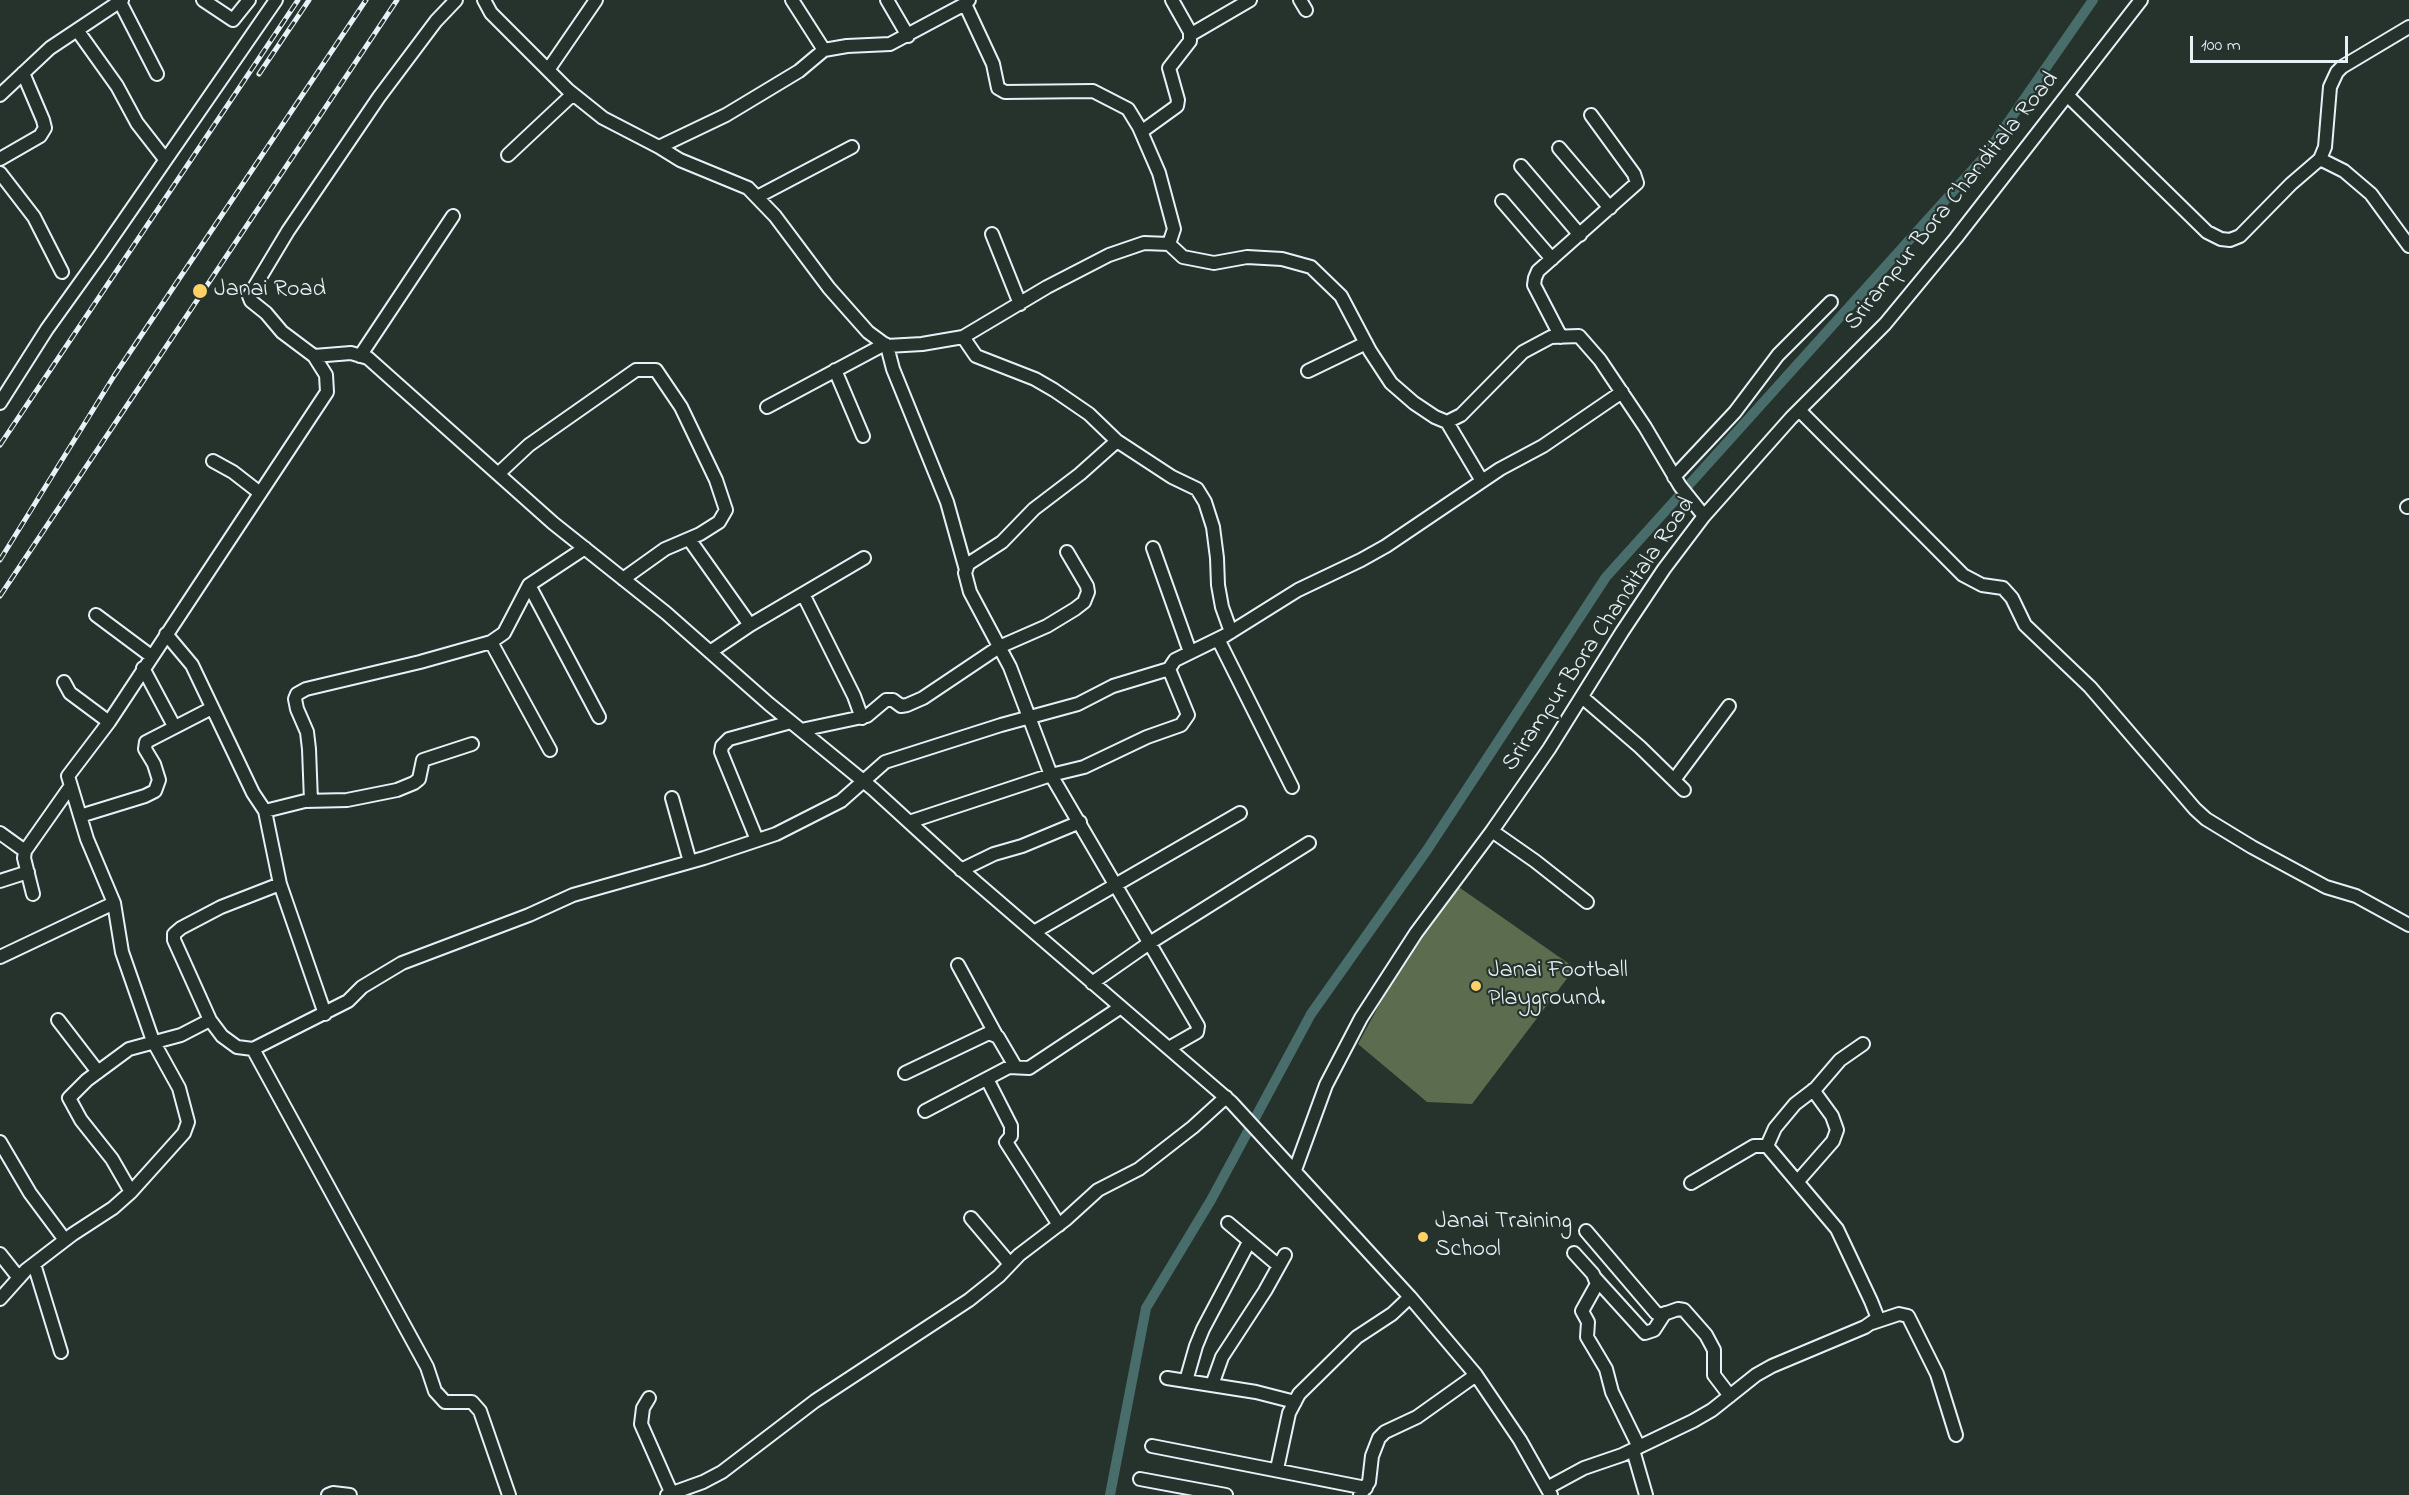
<!DOCTYPE html>
<style>
body{margin:0}
#map{position:relative;width:2409px;height:1495px;overflow:hidden;background:#26332d;font-family:"Indie Flower",sans-serif}
canvas{display:block}
.scale{position:absolute;left:2190px;top:36px;width:158px;height:27px;box-sizing:border-box;border:3px solid #e8f1f8;border-top:0;padding-left:8px;font-size:18px;line-height:21px;white-space:nowrap;color:#e8f1f8;-webkit-text-stroke:4px #26332d;paint-order:stroke}
</style>
<div id="map">
<canvas width="2409" height="1495"></canvas>
<div class="scale">100 m</div>
</div>
<script>
const ctx = document.querySelector('canvas').getContext('2d');
ctx.lineJoin = 'round';
function fillPath(path, color) { ctx.fillStyle = color; ctx.fill(path, 'evenodd'); }
const poly = rows => new Path2D(rows.map(r => 'M' + r).join(''));
function trace(path, color, width, dash) { ctx.strokeStyle = color; ctx.lineWidth = width; ctx.lineCap = dash ? 'butt' : 'round'; ctx.setLineDash(dash || []); ctx.stroke(path); }
function label(font, color, halo, rows, align = 'center') {
  ctx.font = font + ' "Indie Flower",sans-serif'; ctx.lineWidth = 4.5; ctx.setLineDash([]); ctx.textBaseline = 'middle'; ctx.strokeStyle = halo; ctx.fillStyle = color; for (const [text, x, y, turn = 0] of rows) {
    ctx.save(); ctx.translate(x, y); ctx.rotate((+turn || 0) * Math.PI / 180); ctx.textAlign = isNaN(turn) ? turn : align; if (halo) ctx.strokeText(text, 0, 0); ctx.fillText(text, 0, 0); ctx.restore();
  }
}
const green = poly([
 [1453,883,1575,968,1472,1104,1427,1102,1358,1044,1416,937]
]);
const canal = poly([
 [1110,1495,1146,1308,1211,1200,1311,1014,1427,850,1606,577,1984,157,2093,0]
]);
const minor = poly([
 [119,0,157,74],
 [203,0,233,20,249,0],
 [456,0,436,21,379,97,288,231,249,296,251,301,266,313,282,332,314,356,351,353,368,358,553,523,666,613,769,704,873,789,955,864,1231,1102,1410,1297,1476,1375,1520,1440,1551,1495],
 [484,0,491,13,568,90,603,118,659,147,680,160,748,188,775,216,829,288,868,332,887,346,922,344,963,337,1047,287,1109,255,1144,243,1169,244,1183,257,1214,263,1247,257,1282,259,1311,267,1341,296,1370,351,1391,383,1414,403,1435,417,1447,422,1461,415,1523,352,1551,337,1579,336,1600,360,1645,427,1680,486,1704,516],
 [792,0,824,50],
 [887,0,908,36],
 [1300,0,1306,10],
 [965,4,993,64,998,88,1005,92,1093,91,1128,109,1139,127,1159,173,1174,229,1169,244],
 [77,30,117,86,137,123,165,159],
 [1190,35,1250,0],
 [548,70,596,0],
 [0,95,50,48,122,0],
 [2067,95,2207,232,2221,239,2230,240,2240,236,2291,184,2320,159,2325,147,2330,87,2337,72,2342,67,2409,27],
 [1141,132,1177,106,1178,100,1169,68,1190,41,1190,32,1172,0],
 [659,147,726,115,799,71,824,50,847,46,890,44,965,4,969,0],
 [1559,148,1610,208],
 [508,155,573,94],
 [0,159,40,136,45,128,43,120,23,73],
 [2320,159,2344,171,2371,194,2409,246],
 [1521,166,1580,235],
 [0,173,34,217,62,272],
 [757,197,852,147],
 [1502,201,1552,259],
 [992,234,1020,304],
 [963,337,976,356,1035,379,1054,390,1089,414,1117,441,1172,477,1197,489,1205,502,1213,527,1217,558,1218,585,1222,607,1231,632],
 [1561,337,1534,285,1535,278,1538,271,1637,183,1634,174,1591,115],
 [887,346,893,369,947,502,966,570],
 [360,356,453,216],
 [835,370,863,436],
 [1308,371,1366,343],
 [0,403,47,329,100,255,276,0],
 [767,407,885,344],
 [1799,410,1963,575,1982,585,2003,588,2012,598,2025,625,2090,687,2195,809,2206,819,2252,847,2326,887,2356,896,2409,925],
 [1447,422,1482,481],
 [1117,441,1080,474,1034,509,1002,542,968,564,965,573,970,592,1010,667,1051,775,1198,1026,1197,1032,1169,1048],
 [213,461,233,472,260,493],
 [498,474,529,445,636,370,656,370,681,407,716,480,726,510,719,522,700,534,665,549,623,579],
 [1674,477,1735,412,1778,355,1831,302],
 [2407,507,2409,506],
 [689,539,750,625],
 [1153,548,1190,652],
 [529,585,599,717],
 [803,594,854,696,862,718],
 [96,615,151,656],
 [166,634,192,665,253,793,265,811,280,884,325,1014],
 [1218,639,1292,787],
 [491,642,550,750],
 [710,652,750,625,864,558],
 [143,668,174,726],
 [64,682,70,693,109,722],
 [1582,697,1640,747,1684,790],
 [801,730,867,716,886,700,893,700,901,706,907,705,923,698,999,647,1047,626,1075,609,1084,602,1088,592,1087,586,1067,552],
 [1674,780,1729,706],
 [672,798,690,862],
 [311,801,309,749,307,732,297,709,295,699,297,694,306,689,420,662,491,642,504,633,529,585,585,548],
 [265,811,305,801,347,800,397,790,414,783,419,779,423,760,472,744],
 [80,816,145,796,155,791,159,780,154,764,145,749,146,742,212,708],
 [909,822,1051,775,1084,767,1147,737,1181,725,1188,715,1169,669,1175,660,1226,635,1298,590,1361,560,1386,546,1500,469,1543,446,1622,392],
 [1492,831,1535,861,1587,902],
 [0,833,25,851],
 [757,840,721,752,722,746,729,739,791,722],
 [961,870,994,854,1022,846,1080,822],
 [0,881,28,872],
 [33,894,24,858,25,851,70,787],
 [1034,932,1240,813],
 [0,957,114,903],
 [958,965,996,1035],
 [1092,983,1148,944,1309,843],
 [58,1020,98,1072],
 [210,1020,174,940,174,934,181,928,221,907,280,884],
 [253,1049,427,1367,435,1391,445,1402,472,1402,480,1411,509,1495],
 [905,1073,989,1033,998,1037,1015,1066],
 [987,1079,1011,1126,1011,1136,1006,1142,1059,1225],
 [925,1111,1009,1067,1029,1068,1121,1007],
 [0,1142,30,1193,65,1240],
 [1767,1146,1775,1128,1795,1104,1816,1088,1840,1060,1863,1044],
 [1295,1170,1326,1085,1361,1018,1416,933,1492,831,1549,749,1622,632,1664,569,1704,516,1791,418,1885,324,1956,238,2141,0],
 [1798,1181,1833,1141,1837,1130,1832,1116,1813,1090],
 [131,1192,112,1159,81,1120,69,1098,87,1080,129,1049,181,1035,210,1020,222,1036,237,1047,253,1049,348,1001,362,987,402,963,529,915,573,895,704,858,776,834,841,801,885,762,1001,725,1078,704,1113,686,1169,669],
 [971,1218,1010,1264],
 [1228,1223,1279,1266],
 [1586,1231,1656,1313,1661,1315,1678,1309,1684,1310,1706,1335,1714,1350,1714,1375,1730,1396],
 [1574,1253,1593,1274,1597,1284,1582,1311,1588,1322,1587,1337,1606,1369,1612,1392,1639,1447],
 [0,1254,19,1278],
 [34,1264,61,1352],
 [1595,1278,1645,1333,1654,1330,1665,1313],
 [0,1299,26,1270,73,1234,113,1208,131,1192,184,1133,188,1122,179,1088,153,1041,122,952,114,903,87,839,68,776,109,722,327,392,326,375,314,356],
 [1872,1323,1899,1314,1908,1316,1937,1374,1956,1435],
 [1167,1378,1256,1392,1295,1402],
 [1186,1381,1196,1346,1203,1329,1249,1242],
 [1212,1385,1222,1357,1265,1291,1285,1255],
 [649,1398,643,1408,641,1424,671,1492],
 [1152,1446,1366,1488],
 [1633,1450,1646,1495],
 [1277,1469,1289,1413,1299,1394,1357,1337,1392,1314,1410,1297],
 [1140,1479,1226,1495],
 [1547,1488,1584,1468,1622,1455,1693,1421,1712,1410,1756,1375,1772,1366,1865,1327,1875,1320,1877,1316,1871,1301,1837,1229,1767,1146,1754,1146,1691,1183],
 [328,1495,333,1493,350,1495],
 [667,1495,703,1482,722,1472,815,1401,969,1300,999,1276,1019,1255,1065,1220,1098,1190,1139,1169,1193,1127,1226,1097],
 [1360,1495,1369,1482,1372,1456,1379,1438,1385,1432,1417,1417,1476,1375]
]);
const rail = poly([
 [259,74,309,0],
 [0,445,298,0],
 [0,560,114,376,366,0],
 [0,596,397,0]
]);
const markers = [
 [200,291,8,"#ffd166"],
 [1476,986,6,"#ffd166"],
 [1423,1237,6,"#ffd166"]
];
const streetNames = [
 ["Srirampur Bora Chanditala Road",1953,202,-51],
 ["Srirampur Bora Chanditala Road",1600,635,-56]
];
const poiNames = [
 ["Janai Road",214,291],
 ["Janai Football",1488,972],
 ["Playground.",1488,1000],
 ["Janai Training",1435,1223],
 ["School",1435,1251]
];
fillPath(green, '#5c6c4e');
trace(canal, '#486d6b', 10);
trace(minor, '#e8f1f8', 16);
trace(minor, '#26332d', 12);
trace(rail, '#e8f1f8', 5);
trace(rail, '#26332d', 3, [9]);
for (const [x, y, r, color] of markers) { const dot = new Path2D(); dot.arc(x, y, r, 0, 2 * Math.PI); ctx.fillStyle = color; ctx.fill(dot); trace(dot, '#26332d', 2); }
label('24px', '#e8f1f8', '#26332d', streetNames);
label('24px', '#e8f1f8', '#26332d', poiNames, 'left');
</script>
